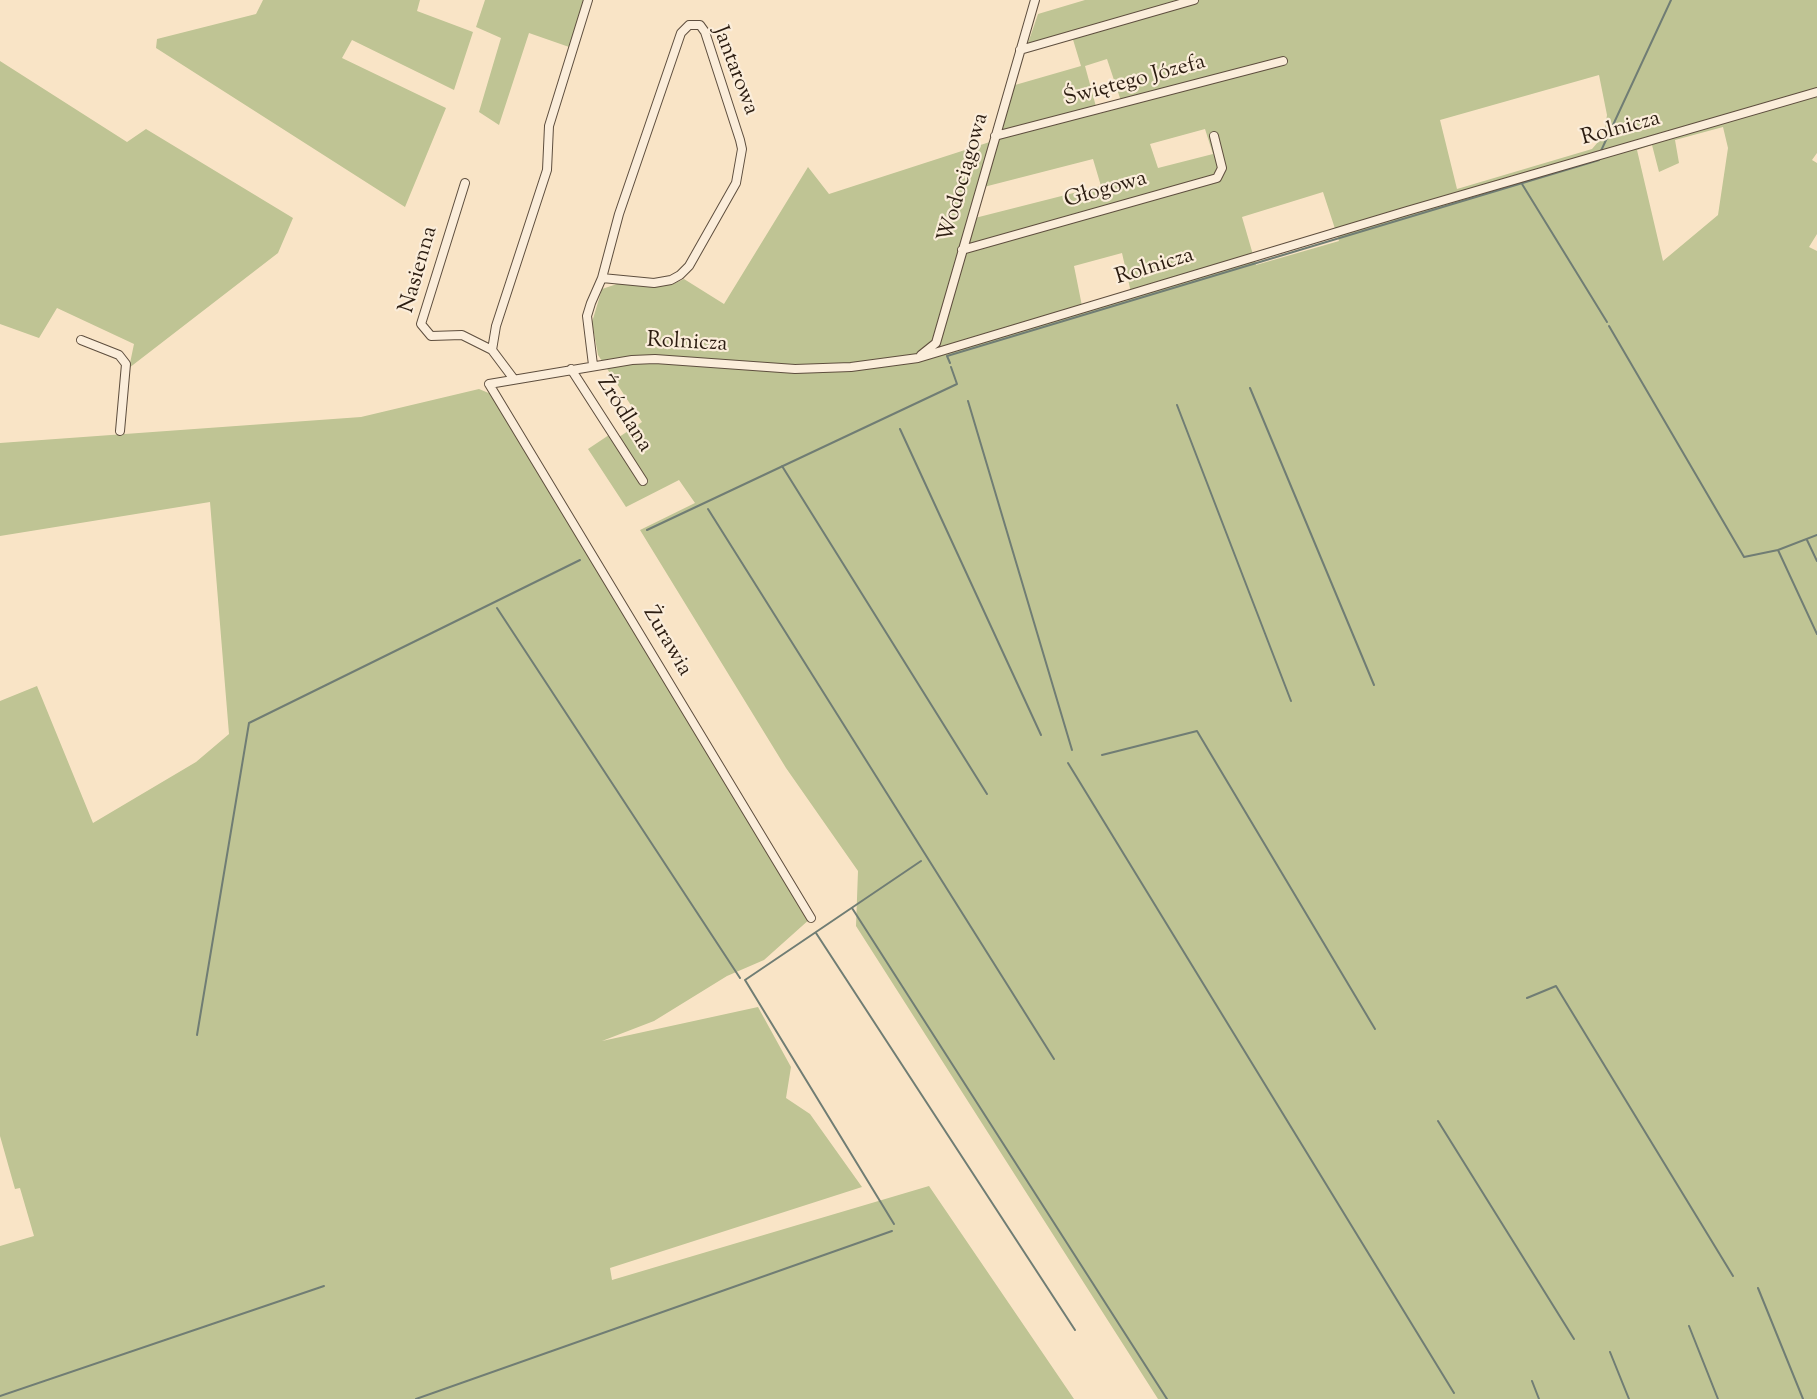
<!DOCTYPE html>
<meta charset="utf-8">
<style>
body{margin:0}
canvas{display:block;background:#f9e4c6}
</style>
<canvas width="1817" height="1399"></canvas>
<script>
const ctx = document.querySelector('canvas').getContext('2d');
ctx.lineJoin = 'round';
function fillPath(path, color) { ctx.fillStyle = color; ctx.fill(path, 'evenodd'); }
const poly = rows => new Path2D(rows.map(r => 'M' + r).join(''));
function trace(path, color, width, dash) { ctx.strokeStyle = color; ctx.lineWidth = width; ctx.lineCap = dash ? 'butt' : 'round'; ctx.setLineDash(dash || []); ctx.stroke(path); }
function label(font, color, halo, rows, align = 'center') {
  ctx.font = font + ' "Sorts Mill Goudy",serif'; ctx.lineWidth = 4.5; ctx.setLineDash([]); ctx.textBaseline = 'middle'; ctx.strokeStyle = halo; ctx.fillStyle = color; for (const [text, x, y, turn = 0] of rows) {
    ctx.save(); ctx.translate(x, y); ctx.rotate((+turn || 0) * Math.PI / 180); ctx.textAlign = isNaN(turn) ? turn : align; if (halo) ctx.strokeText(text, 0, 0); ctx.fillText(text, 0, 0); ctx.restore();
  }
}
const green = poly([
 [263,0,420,0,417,11,473,32,454,90,352,40,342,58,446,108,405,207,156,48,157,39,256,14],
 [485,0,586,0,572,48,529,33,499,125,479,112,501,38,476,27],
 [1085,0,1817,0,1817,153,1812,160,1817,163,1817,234,1809,247,1817,251,1817,1399,1158,1399,856,926,858,871,786,768,640,530,695,503,679,480,626,507,588,449,615,431,619,437,642,422,598,355,592,322,602,289,617,284,673,284,684,279,724,304,808,167,829,194,999,139,1015,85,1081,66,1071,33,1027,46,1038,14],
 [1107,59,1123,107,1098,114,1085,66],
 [1599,75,1607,115,1604,135,1592,149,1457,189,1440,120],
 [1723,127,1728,148,1718,215,1663,261,1637,150,1652,145,1659,172,1679,163,1675,140],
 [1205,129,1213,154,1158,168,1150,144],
 [1093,159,1101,186,967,220,976,189],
 [1323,192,1339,241,1256,265,1242,217],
 [1122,253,1132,297,1083,311,1074,266],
 [0,61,127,142,146,129,293,218,278,253,129,368,134,344,57,308,39,338,0,324],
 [479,389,491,394,811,918,764,960,727,976,654,1021,602,1041,758,1007,791,1067,786,1098,810,1114,862,1187,610,1268,612,1280,929,1186,1074,1399,0,1399,0,1246,34,1236,20,1188,15,1189,0,1136,0,701,37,686,93,823,196,762,229,734,210,502,0,536,0,443,361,417]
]);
const stream = poly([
 [1600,153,1671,0],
 [1522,184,1607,322],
 [1609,326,1744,557,1778,550],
 [950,363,947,356,1599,160],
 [1250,388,1374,685],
 [968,401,1072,750],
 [1177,405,1291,701],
 [900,429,1041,735],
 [782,466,987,794],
 [708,509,1054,1059],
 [647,530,957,384,951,367],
 [1817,535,1778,550,1817,634],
 [1807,540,1817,561],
 [497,608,740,978],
 [1102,755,1197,731,1375,1029],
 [1068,763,1454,1393],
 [852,908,1167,1399],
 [816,933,1075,1330],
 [1527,998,1556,986,1733,1276],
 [197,1035,249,723,580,560],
 [1438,1121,1574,1339],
 [894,1224,745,980,921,861],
 [1758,1288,1803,1399],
 [1689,1326,1718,1399],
 [1610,1352,1629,1399],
 [1532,1381,1539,1399],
 [0,1396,324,1286],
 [416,1399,892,1231]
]);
const street = poly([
 [1020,50,1194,0],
 [995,136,1283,61],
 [465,183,421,324,431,336,462,335,492,350,513,378],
 [962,250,1217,178,1222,168,1214,136],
 [81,340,119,355,126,364,120,431],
 [492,350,496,326,547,170,549,126,588,0],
 [921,355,936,343,1035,0],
 [593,365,587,316,591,303,602,278,619,214,681,33,689,25,700,25,705,32,740,140,742,149,736,183,689,266,680,275,671,280,654,283,602,278],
 [571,369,643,481],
 [811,918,489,384,632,360,655,359,795,369,851,367,918,358,1407,211,1817,92]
]);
const streetNames = [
 ["Jantarowa",734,71,69],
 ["Świętego Józefa",1135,82,-15],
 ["Rolnicza",1621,130,-15],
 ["Wodociągowa",965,178,-74],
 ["Głogowa",1106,191,-16],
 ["Rolnicza",1155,268,-17],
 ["Nasienna",420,270,-74],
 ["Rolnicza",687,344,3],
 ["Źródlana",623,415,58],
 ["Żurawia",666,642,60]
];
fillPath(green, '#bfc494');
trace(stream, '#707d74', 2);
trace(street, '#5e4e3e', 10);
trace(street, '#fbedda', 8);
label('22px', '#2b1c10', '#fbedda', streetNames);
</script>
